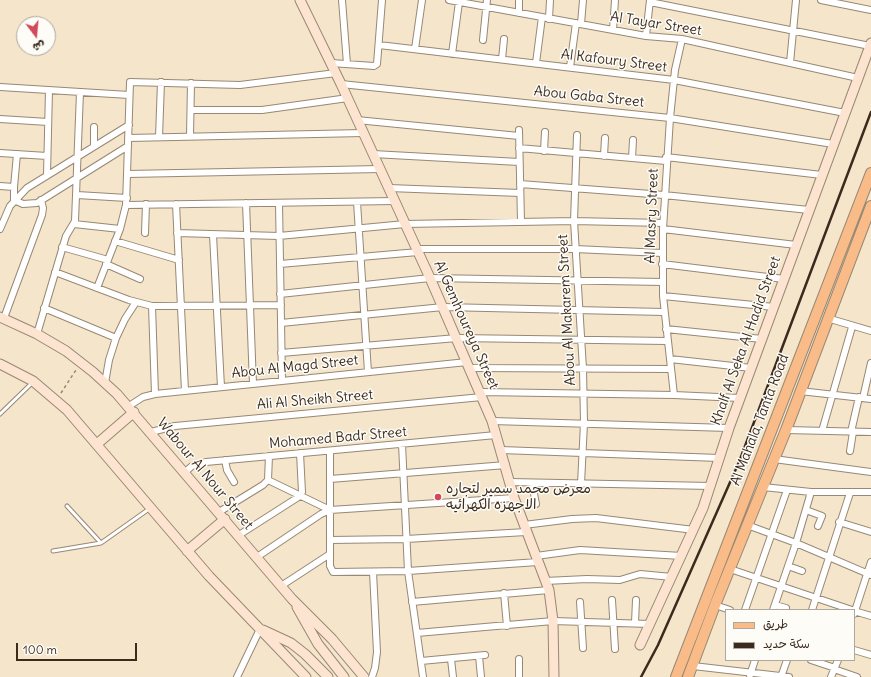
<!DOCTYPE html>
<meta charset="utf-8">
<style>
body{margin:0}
#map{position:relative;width:871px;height:677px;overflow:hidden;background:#f4e5cb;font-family:Delius,"Playpen Sans Arabic",sans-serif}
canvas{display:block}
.legend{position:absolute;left:725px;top:609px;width:130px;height:52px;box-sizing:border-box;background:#fdfcf7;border:1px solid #afa8a0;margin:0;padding:5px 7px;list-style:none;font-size:12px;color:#3b2a1e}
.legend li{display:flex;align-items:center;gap:8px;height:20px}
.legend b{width:20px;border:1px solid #afa8a0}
.north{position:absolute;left:16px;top:16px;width:40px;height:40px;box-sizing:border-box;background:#fdfcf7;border:1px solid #afa8a0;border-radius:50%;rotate:164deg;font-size:11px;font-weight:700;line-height:16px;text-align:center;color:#3b2a1e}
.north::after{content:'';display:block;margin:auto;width:14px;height:18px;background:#d1495b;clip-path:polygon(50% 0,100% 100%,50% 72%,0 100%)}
.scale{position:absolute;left:16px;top:643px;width:121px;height:18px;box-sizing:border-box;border:2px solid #3b2a1e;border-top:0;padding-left:5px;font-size:12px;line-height:14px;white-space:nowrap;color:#3b2a1e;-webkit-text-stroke:3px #fdfcf7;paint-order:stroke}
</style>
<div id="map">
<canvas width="871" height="677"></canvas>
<ul class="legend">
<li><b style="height:5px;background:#f9bc89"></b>طريق</li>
<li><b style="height:5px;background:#3b2a1e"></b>سكة حديد</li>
</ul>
<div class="north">ش</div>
<div class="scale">100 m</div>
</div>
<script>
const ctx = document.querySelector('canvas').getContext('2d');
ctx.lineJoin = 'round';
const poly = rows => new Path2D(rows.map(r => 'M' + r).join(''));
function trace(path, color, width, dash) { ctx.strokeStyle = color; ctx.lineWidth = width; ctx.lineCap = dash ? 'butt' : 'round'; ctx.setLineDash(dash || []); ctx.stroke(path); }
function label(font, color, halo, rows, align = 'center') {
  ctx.font = font + ' Delius,"Playpen Sans Arabic",sans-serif'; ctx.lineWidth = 3; ctx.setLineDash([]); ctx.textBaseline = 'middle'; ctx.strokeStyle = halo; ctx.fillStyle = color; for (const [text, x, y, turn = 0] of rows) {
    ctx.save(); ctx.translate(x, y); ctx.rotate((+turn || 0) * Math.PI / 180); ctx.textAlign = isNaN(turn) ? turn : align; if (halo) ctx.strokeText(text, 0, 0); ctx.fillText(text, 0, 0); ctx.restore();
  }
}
const path = poly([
 [61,393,76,370]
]);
const lane = poly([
 [0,414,32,383],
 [67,506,101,543],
 [53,551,101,543,149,509]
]);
const street = poly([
 [342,0,347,64],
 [449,0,646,36,682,39,858,78],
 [821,0,871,10],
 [650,2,870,46],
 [519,13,519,0],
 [549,19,550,0],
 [581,24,583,0],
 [613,30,615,0],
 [646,36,650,0],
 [483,40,487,0],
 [379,45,674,80,845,113],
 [415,49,422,0],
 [452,54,459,2],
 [502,59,504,39],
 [331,63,374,66,377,64,382,0],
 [536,63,542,17],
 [790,63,796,0],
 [570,67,576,23],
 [341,84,670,118,833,144],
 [0,87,129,95],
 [191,110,262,110,348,98],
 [0,119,48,122],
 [357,120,519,136],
 [519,130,521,222],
 [577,135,574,221,583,369,584,423,581,484],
 [190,136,191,83],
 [159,137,161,82],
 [128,138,363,133],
 [94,146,94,127],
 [519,148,666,161],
 [544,151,545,132],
 [0,153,47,156],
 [373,154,519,162],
 [604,156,605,138],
 [666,157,822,175],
 [632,158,633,140],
 [128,174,380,169],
 [47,175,49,90],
 [520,184,664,195,809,210],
 [0,186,14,187],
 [389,188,520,193],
 [77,195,127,198],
 [14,200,23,204,37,203,128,146],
 [14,200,14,187,17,154],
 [357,202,368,372],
 [246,203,253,384],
 [279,203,282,381],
 [176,204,185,391],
 [126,205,395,201],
 [74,224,120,229],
 [0,229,10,206,27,188,129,125],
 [663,229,796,245],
 [145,233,146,204],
 [177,233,279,236,405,224,574,221,663,223],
 [213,235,221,387],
 [115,241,179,260],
 [62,247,108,260],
 [417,249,575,249,662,253],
 [106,264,140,279],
 [280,264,418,252],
 [662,264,784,279],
 [55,272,129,300,152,306,281,305],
 [97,288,120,229,126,205,130,82,240,85,336,73],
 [280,294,430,278,663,282],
 [663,296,774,307],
 [152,306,155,394],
 [44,308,116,338],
 [4,318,42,215,43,208,41,200],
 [827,318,871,331],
 [281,323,443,307,664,312],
 [666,329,762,339],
 [37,334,66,236,75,221,80,92],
 [281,353,457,338,667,341],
 [670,359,751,368],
 [470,368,671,369],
 [105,383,109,360,116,338,125,319,136,302],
 [800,391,871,399],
 [481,392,674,395,740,398],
 [674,395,663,296,663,229,670,118,675,70,682,39],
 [863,398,871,363],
 [129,406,143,397,155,394,467,362],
 [492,421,729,428],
 [786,430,871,432],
 [822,431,852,327],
 [151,432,175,426,482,397],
 [851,432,859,397],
 [402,444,408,571,423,677],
 [501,450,719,458],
 [330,451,330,566,333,572,408,571,538,562],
 [850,451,853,432],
 [774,459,871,472],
 [225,460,227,470,234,482],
 [185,472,192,466,206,462,496,435],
 [330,479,506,465],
 [268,480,330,510],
 [268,480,269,456],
 [510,482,711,486],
 [532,483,536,504],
 [763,487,811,492,871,492],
 [806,510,822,516,818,526],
 [219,512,263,485,268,480],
 [839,522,871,532],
 [524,525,572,519,596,518,694,530],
 [747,525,796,543,871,575],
 [239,535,300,496,302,492,300,453],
 [330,540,406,539,526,532],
 [536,556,580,550,682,556],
 [257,557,321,514,330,510,514,498],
 [788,566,802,571],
 [730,569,852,610],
 [545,581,587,579,620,580,640,574,672,577],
 [281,586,330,554],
 [504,593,507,626],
 [612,600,615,649],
 [412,602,549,590],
 [580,602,583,648],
 [715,605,730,610],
 [775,605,786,608],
 [745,610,787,490],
 [773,610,796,543,811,492],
 [812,610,850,493],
 [854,611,871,616],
 [854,614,871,562],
 [635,623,636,600],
 [417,633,553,621,650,624],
 [854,650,871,655],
 [479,656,481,677],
 [451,659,453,677],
 [519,659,519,677],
 [811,660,835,668],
 [421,661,485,655],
 [693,666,789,677],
 [834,669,857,677],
 [750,675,755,660],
 [237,677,260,629],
 [372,677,375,668,377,652,373,572],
 [781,677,787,660],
 [831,677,838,660]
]);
const secondary = poly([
 [300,0,341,84,430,278,492,421,514,498,549,590,553,621,554,677],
 [0,317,37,334,66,351,93,372,117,394,292,599,332,639,364,677],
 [0,364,33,381,67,410,209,576,306,677],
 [97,444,134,412],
 [187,551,225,519],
 [297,607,318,644,344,677],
 [263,630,291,643,305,654,328,677],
 [640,645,703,508,729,428,871,43]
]);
const primary = poly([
 [676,677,871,173],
 [688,677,715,605,786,430,871,206]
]);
const rail = poly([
 [641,677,658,645,739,462,871,112]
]);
const markers = [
 [438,497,4,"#d1495b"]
];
const streetNames = [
 ["Al Tayar Street",656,24,9],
 ["Al Kafoury Street",614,61,7],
 ["Abou Gaba Street",589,97,6],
 ["Al Masry Street",652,216,-88],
 ["Abou Al Makarem Street",567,310,-93],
 ["Al Gemhoureya Street",466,325,66],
 ["Khalf Al Seka Al Hadid Street",746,341,-70],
 ["Abou Al Magd Street",295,367,-6],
 ["Ali Al Sheikh Street",315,400,-5],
 ["Al Mahala, Tanta Road",760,420,-69],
 ["Mohamed Badr Street",338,438,-5],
 ["Wabour Al Nour Street",205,474,50]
];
const poiNames = [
 ["معرض محمد سمير لتجاره",446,489],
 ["الاجهزه الكهرائيه",446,505]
];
trace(lane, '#988874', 5);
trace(street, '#988874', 8);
trace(secondary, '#988874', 11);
trace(primary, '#988874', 12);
trace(path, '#988874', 1.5, [3, 3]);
trace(lane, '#fff', 3);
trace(street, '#fff', 6);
trace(secondary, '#fde4d0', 9);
trace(primary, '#f9bc89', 10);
trace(rail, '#3b2a1e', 2.5);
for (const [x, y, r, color] of markers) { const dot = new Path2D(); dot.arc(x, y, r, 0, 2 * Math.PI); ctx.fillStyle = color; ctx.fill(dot); trace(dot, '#fdfcf7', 1.5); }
label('14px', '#3b2a1e', '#fdfcf7', streetNames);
label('14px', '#3b2a1e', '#fdfcf7', poiNames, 'left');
</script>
